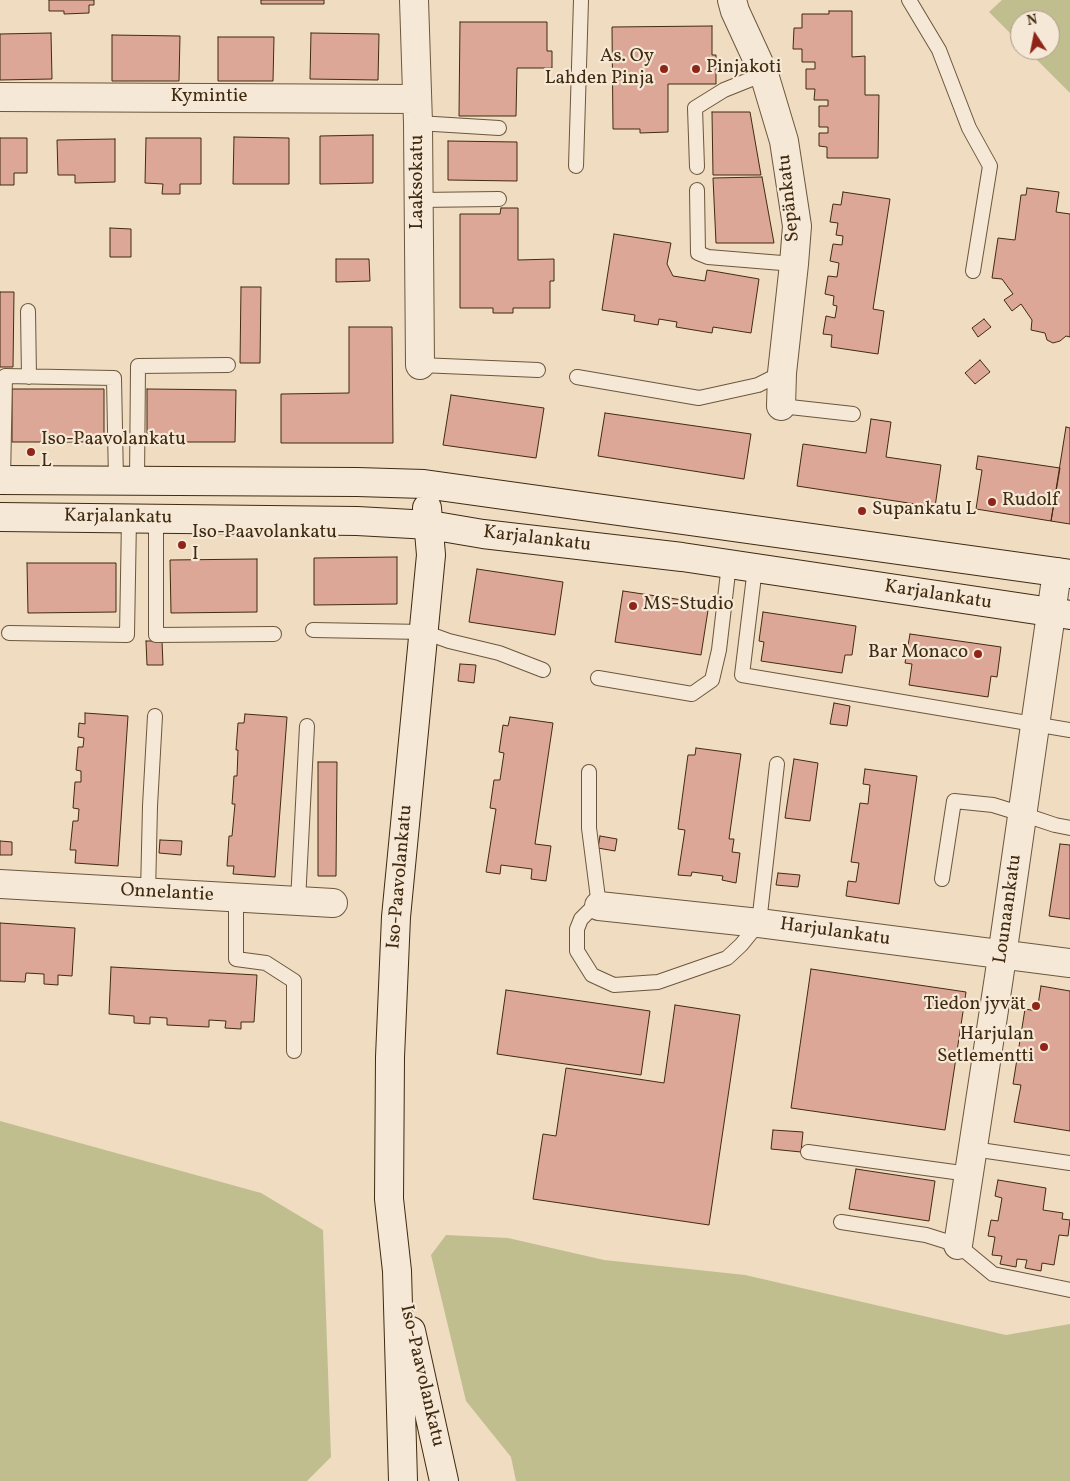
<!DOCTYPE html>
<meta charset="utf-8">
<style>
body{margin:0}
#map{position:relative;width:1070px;height:1481px;overflow:hidden;background:#efdcc1;font-family:Vollkorn,serif}
canvas{display:block}
.north{position:absolute;left:1010px;top:10px;width:50px;height:50px;box-sizing:border-box;background:#f5e8d7;border:1px solid #ad9c87;border-radius:50%;rotate:349deg;font-size:14px;font-weight:700;line-height:20px;text-align:center;color:#412b10}
.north::after{content:'';display:block;margin:auto;width:18px;height:22px;background:#8f2418;clip-path:polygon(50% 0,100% 100%,50% 72%,0 100%)}
</style>
<div id="map">
<canvas width="1070" height="1481"></canvas>
<div class="north">N</div>
</div>
<script>
const ctx = document.querySelector('canvas').getContext('2d');
ctx.lineJoin = 'round';
function fillPath(path, color) { ctx.fillStyle = color; ctx.fill(path, 'evenodd'); }
const poly = rows => new Path2D(rows.map(r => 'M' + r).join(''));
function trace(path, color, width, dash) { ctx.strokeStyle = color; ctx.lineWidth = width; ctx.lineCap = dash ? 'butt' : 'round'; ctx.setLineDash(dash || []); ctx.stroke(path); }
function label(font, color, halo, rows, align = 'center') {
  ctx.font = font + ' Vollkorn,serif'; ctx.lineWidth = 4.5; ctx.setLineDash([]); ctx.textBaseline = 'middle'; ctx.strokeStyle = halo; ctx.fillStyle = color; for (const [text, x, y, turn = 0] of rows) {
    ctx.save(); ctx.translate(x, y); ctx.rotate((+turn || 0) * Math.PI / 180); ctx.textAlign = isNaN(turn) ? turn : align; if (halo) ctx.strokeText(text, 0, 0); ctx.fillText(text, 0, 0); ctx.restore();
  }
}
const green = poly([
 [1002,0,1070,0,1070,93,1027,50,1050,50,1050,20,1020,20,1020,43,989,12],
 [0,1121,261,1193,323,1230,331,1457,307,1481,0,1481],
 [446,1235,508,1238,604,1260,745,1275,1006,1335,1070,1324,1070,1481,516,1481,511,1457,466,1401,431,1255]
]);
const building = poly([
 [49,0,94,0,94,5,89,5,89,13,64,14,64,11,49,11,49,0],
 [261,0,324,0,324,4,261,4,261,0],
 [829,11,852,11,852,57,865,56,865,95,879,95,878,158,827,158,827,147,819,146,819,133,828,133,828,127,819,127,819,106,828,106,828,100,814,100,815,89,806,89,806,69,815,69,815,62,802,62,802,49,793,49,794,28,802,28,802,14,829,14,829,11],
 [460,22,547,22,547,51,552,51,552,68,517,68,516,116,459,116,460,22],
 [712,26,712,55,716,55,716,84,668,84,668,132,640,133,640,129,613,129,612,27,712,26],
 [51,33,52,79,0,80,0,34,51,33],
 [311,33,379,34,378,80,310,79,311,33],
 [112,35,180,36,179,81,112,81,112,35],
 [218,37,274,37,273,81,218,81,218,37],
 [712,112,750,112,761,175,713,175,712,112],
 [373,135,373,183,320,184,320,136,373,135],
 [234,137,289,138,289,184,233,184,234,137],
 [0,138,27,138,27,173,14,173,14,185,0,185,0,138],
 [146,138,201,138,201,184,180,184,180,194,162,194,163,184,145,183,146,138],
 [115,139,115,182,75,183,75,175,58,175,57,140,115,139],
 [448,141,517,142,517,181,448,180,448,141],
 [762,177,774,243,716,243,713,178,762,177],
 [1027,188,1059,192,1056,212,1070,214,1070,337,1066,336,1060,341,1053,343,1047,340,1045,333,1031,330,1032,320,1021,304,1012,311,1004,300,1013,294,1002,279,992,278,998,238,1015,240,1021,195,1026,195,1027,188],
 [843,192,890,199,873,309,884,311,878,354,831,347,832,335,823,334,826,316,835,318,837,306,833,305,834,296,825,294,828,276,837,277,839,263,830,261,833,244,842,245,843,236,836,235,838,223,830,222,833,204,841,205,843,192],
 [501,208,518,208,518,260,554,259,554,281,550,281,550,308,513,308,513,313,493,313,493,308,460,308,460,214,500,214,501,208],
 [110,228,131,229,131,257,110,257,110,228],
 [614,234,671,243,667,264,673,276,705,281,707,270,759,279,751,333,713,327,712,333,676,327,677,322,659,319,658,325,634,321,635,315,602,310,614,234],
 [336,259,369,259,370,281,336,282,336,259],
 [241,287,261,287,260,363,240,363,241,287],
 [0,292,14,292,13,367,0,367,0,292],
 [984,319,991,327,978,337,972,328,984,319],
 [349,327,392,327,393,443,281,443,281,394,349,393,349,327],
 [980,360,990,372,975,384,965,373,980,360],
 [12,389,104,389,104,442,12,442,12,389],
 [147,389,236,390,235,442,147,442,147,389],
 [451,395,544,408,536,458,443,445,451,395],
 [605,413,751,434,744,479,598,456,605,413],
 [871,419,891,422,886,457,941,465,935,507,797,486,803,444,866,453,871,419],
 [1066,427,1070,428,1070,524,1051,521,1066,427],
 [978,456,1060,468,1051,521,976,509,982,470,976,469,978,456],
 [397,557,397,604,314,605,314,558,397,557],
 [257,559,257,612,171,613,170,560,257,559],
 [27,563,116,563,116,612,28,613,27,563],
 [477,569,563,582,555,635,469,622,477,569],
 [623,591,709,604,701,655,615,642,623,591],
 [763,612,856,626,852,655,845,655,842,673,761,661,764,642,759,641,763,612],
 [910,634,1001,647,997,677,991,676,988,697,909,685,912,664,905,663,910,634],
 [146,641,162,641,163,665,147,665,146,641],
 [460,664,476,665,474,683,458,681,460,664],
 [834,703,850,706,847,726,830,724,834,703],
 [85,713,128,716,118,866,75,863,76,850,70,850,73,821,78,821,79,809,73,808,75,782,81,782,81,771,76,770,78,747,83,747,84,738,78,737,79,723,85,724,85,713],
 [245,714,287,717,275,877,233,874,234,866,227,866,229,836,232,836,235,804,232,804,234,776,237,776,238,750,236,750,238,723,244,723,245,714],
 [510,717,553,723,535,844,551,846,546,881,531,879,532,869,501,865,500,874,486,872,496,809,490,808,494,780,500,780,504,753,499,752,503,725,508,726,510,717],
 [696,748,741,754,729,839,734,839,732,852,740,853,736,883,722,880,723,876,692,872,691,876,678,875,685,830,678,829,688,755,695,755,696,748],
 [794,759,818,763,810,821,785,818,794,759],
 [318,762,337,762,336,876,318,876,318,762],
 [865,769,917,776,899,904,846,896,848,881,856,882,859,863,851,862,860,803,868,804,870,785,863,784,865,769],
 [600,836,617,839,615,851,598,848,600,836],
 [160,840,182,841,181,855,159,853,160,840],
 [0,841,12,842,12,855,0,855,0,841],
 [1060,844,1070,845,1070,919,1049,916,1060,844],
 [778,873,800,875,798,887,776,885,778,873],
 [0,923,75,928,72,976,58,975,58,985,44,984,44,974,26,973,25,982,0,981,0,923],
 [111,967,257,975,254,1022,241,1022,241,1029,225,1028,226,1021,209,1020,209,1027,167,1025,167,1018,150,1017,150,1024,134,1023,134,1016,109,1014,111,967],
 [811,969,966,992,945,1130,791,1108,811,969],
 [1041,986,1070,991,1070,1131,1014,1122,1021,1085,1013,1084,1025,1009,1037,1011,1041,986],
 [506,990,650,1011,641,1075,497,1054,506,990],
 [675,1005,740,1015,709,1225,533,1199,543,1134,556,1136,566,1068,664,1083,675,1005],
 [773,1130,803,1132,801,1152,771,1149,773,1130],
 [856,1169,935,1181,929,1221,849,1209,856,1169],
 [998,1180,1046,1188,1043,1210,1063,1213,1062,1219,1070,1220,1068,1236,1059,1235,1054,1265,1042,1263,1041,1271,1025,1268,1027,1260,1017,1259,1016,1267,1000,1264,1002,1256,992,1255,995,1237,988,1236,991,1220,998,1221,1002,1198,995,1196,998,1180]
]);
const service = poly([
 [909,0,939,50,969,128,990,166,973,271],
 [418,123,499,128],
 [576,166,581,0],
 [697,167,695,108,724,90,764,74],
 [697,190,698,253,708,257,794,264],
 [419,200,499,199],
 [28,311,29,377],
 [420,365,538,370],
 [577,377,699,398,758,385,782,373],
 [781,406,853,414],
 [3,480,5,376,114,378,116,481],
 [137,481,138,366,228,365],
 [156,519,156,635,274,634],
 [755,568,742,675,1070,730],
 [313,630,424,632,449,641,499,653,543,670],
 [9,633,127,635,129,518],
 [598,678,692,694,712,680,719,650,729,564],
 [589,772,589,828,599,906,589,911,581,919,577,929,577,951,592,975,614,985,658,982,727,958,741,945,759,923,777,764],
 [942,879,954,801,993,805,1022,814,1055,825,1070,828],
 [148,893,150,806,155,716],
 [236,898,236,959,266,963,294,981,294,1051],
 [298,901,307,726],
 [973,1149,1070,1163],
 [808,1152,969,1174],
 [841,1222,926,1235,958,1245,993,1274,1070,1290]
]);
const minor = poly([
 [414,0,418,123,420,365],
 [732,0,735,11,764,74,784,141,797,226,794,264,782,373,781,406],
 [0,97,417,99],
 [0,884,333,903],
 [599,906,759,923,1070,963],
 [958,1245,999,977,1057,572]
]);
const secondary = poly([
 [0,480,357,482,424,484,1070,574],
 [0,517,357,521,430,525,483,534,682,557,1070,615],
 [411,1331,444,1481],
 [403,1481,397,1271,389,1199,390,1057,396,917,431,555,427,508]
]);
const markers = [
 [664,69,5,"#8f2418"],
 [696,69,5,"#8f2418"],
 [31,452,5,"#8f2418"],
 [992,502,5,"#8f2418"],
 [862,511,5,"#8f2418"],
 [182,545,5,"#8f2418"],
 [633,606,5,"#8f2418"],
 [978,654,5,"#8f2418"],
 [1036,1006,5,"#8f2418"],
 [1044,1047,5,"#8f2418"]
];
const poiNames = [
 ["As. Oy",654,58,"right"],
 ["Lahden Pinja",654,80,"right"],
 ["Pinjakoti",706,69],
 ["Iso-Paavolankatu",41,441],
 ["L",41,463],
 ["Rudolf",1002,502],
 ["Supankatu L",872,511],
 ["Iso-Paavolankatu",192,534],
 ["I",192,556],
 ["MS-Studio",643,606],
 ["Bar Monaco",968,654,"right"],
 ["Tiedon jyvät",1026,1006,"right"],
 ["Harjulan",1034,1036,"right"],
 ["Setlementti",1034,1058,"right"]
];
const streetNames = [
 ["Kymintie",209,98],
 ["Laaksokatu",419,182,-90],
 ["Sepänkatu",790,198,-96],
 ["Karjalankatu",118,518,1],
 ["Karjalankatu",537,540,7],
 ["Karjalankatu",938,596,9],
 ["Iso-Paavolankatu",401,877,-85],
 ["Onnelantie",167,894,3],
 ["Lounaankatu",1009,909,-82],
 ["Harjulankatu",835,933,8],
 ["Iso-Paavolankatu",421,1376,77]
];
fillPath(green, '#c0be8e');
fillPath(building, '#dda797');
trace(building, '#412b10', 1);
trace(service, '#6c573c', 16);
trace(minor, '#6c573c', 30);
trace(secondary, '#412b10', 30);
trace(service, '#f5e8d7', 14);
trace(minor, '#f5e8d7', 28);
trace(secondary, '#f5e8d7', 28);
for (const [x, y, r, color] of markers) { const dot = new Path2D(); dot.arc(x, y, r, 0, 2 * Math.PI); ctx.fillStyle = color; ctx.fill(dot); trace(dot, '#f5e8d7', 2); }
label('19px', '#412b10', '#f5e8d7', poiNames, 'left');
label('19px', '#412b10', '#f5e8d7', streetNames);
</script>
